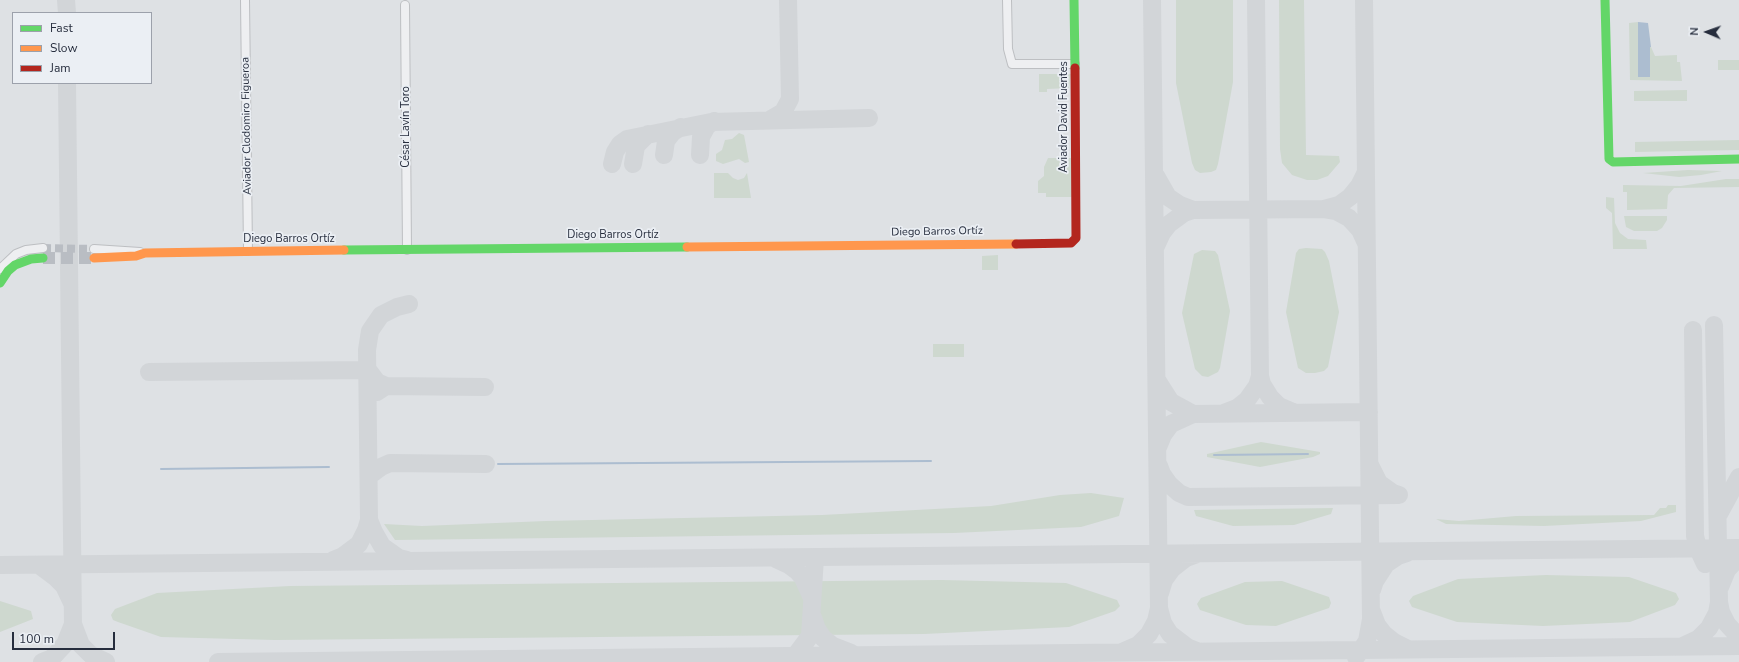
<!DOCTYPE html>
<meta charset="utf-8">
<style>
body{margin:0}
#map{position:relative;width:1739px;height:662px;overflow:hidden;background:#dee1e4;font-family:"Nunito Sans",sans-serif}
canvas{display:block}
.legend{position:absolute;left:12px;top:12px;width:140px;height:72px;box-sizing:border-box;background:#ebeff4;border:1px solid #9ca1ab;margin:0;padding:5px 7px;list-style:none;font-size:12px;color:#262d3d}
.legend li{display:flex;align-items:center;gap:8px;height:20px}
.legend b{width:20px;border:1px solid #9ca1ab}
.north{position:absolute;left:1687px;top:12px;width:40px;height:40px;-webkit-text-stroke:3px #ebeff4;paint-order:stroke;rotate:272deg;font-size:11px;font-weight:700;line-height:16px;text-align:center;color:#262d3d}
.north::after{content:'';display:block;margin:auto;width:14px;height:18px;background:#262d3d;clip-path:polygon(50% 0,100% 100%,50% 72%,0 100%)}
.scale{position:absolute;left:12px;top:632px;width:103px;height:18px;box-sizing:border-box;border:2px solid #262d3d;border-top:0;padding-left:5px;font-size:12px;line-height:14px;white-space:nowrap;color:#262d3d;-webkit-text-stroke:3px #ebeff4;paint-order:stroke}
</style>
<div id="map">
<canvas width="1739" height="662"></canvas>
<ul class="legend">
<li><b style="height:5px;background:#63d668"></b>Fast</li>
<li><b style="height:5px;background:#ff974d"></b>Slow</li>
<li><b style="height:5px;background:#b3261e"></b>Jam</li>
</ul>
<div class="north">N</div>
<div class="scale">100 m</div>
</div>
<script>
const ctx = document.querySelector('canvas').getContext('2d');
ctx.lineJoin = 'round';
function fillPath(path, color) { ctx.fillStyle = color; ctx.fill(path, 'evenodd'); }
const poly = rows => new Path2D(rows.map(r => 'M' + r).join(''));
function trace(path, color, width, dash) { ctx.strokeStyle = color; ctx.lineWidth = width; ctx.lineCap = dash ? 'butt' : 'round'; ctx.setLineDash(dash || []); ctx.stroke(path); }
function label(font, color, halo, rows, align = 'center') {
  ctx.font = font + ' "Nunito Sans",sans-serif'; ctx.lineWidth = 3.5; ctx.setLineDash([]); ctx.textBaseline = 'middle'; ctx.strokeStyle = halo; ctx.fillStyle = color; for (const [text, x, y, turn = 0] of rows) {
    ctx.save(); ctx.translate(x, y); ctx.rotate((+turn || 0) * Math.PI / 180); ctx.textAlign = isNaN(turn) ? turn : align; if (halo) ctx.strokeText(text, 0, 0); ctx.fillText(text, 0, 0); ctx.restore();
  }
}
const green = poly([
 [1176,0,1233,0,1233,82,1218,164,1216,170,1211,172,1200,173,1195,170,1192,163,1176,83],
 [1279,0,1304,0,1306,155,1339,156,1340,162,1328,176,1317,180,1307,180,1292,175,1282,163,1280,149],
 [1638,22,1638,77,1650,77,1650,47,1651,47,1655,56,1677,55,1677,62,1680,62,1682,81,1630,80,1629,23],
 [1718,60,1739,60,1739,70,1718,70],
 [1039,74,1071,74,1069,88,1047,89,1047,92,1039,92],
 [1687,90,1687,101,1634,101,1634,91],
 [739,133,744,135,749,162,745,163,739,159,723,164,716,161,716,154,722,150,725,140,732,139],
 [1739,140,1739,150,1635,152,1635,142],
 [1048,158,1073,158,1072,197,1046,197,1046,193,1038,193,1038,181,1044,176,1044,167],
 [1688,170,1722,171,1701,175,1679,177,1643,173],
 [714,173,728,173,733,178,738,180,744,178,747,173,751,198,714,198],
 [1726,179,1739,179,1739,187,1674,188,1668,195,1667,209,1627,210,1627,192,1623,192,1623,185,1681,186],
 [1606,197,1614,198,1615,223,1620,233,1628,239,1646,240,1647,249,1613,249,1612,213,1606,208],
 [1624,216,1667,216,1667,220,1662,228,1657,231,1634,231,1626,227],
 [1306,248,1322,249,1325,252,1329,261,1339,312,1328,367,1324,371,1315,373,1306,373,1298,368,1286,312,1296,253,1299,249],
 [1202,250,1215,251,1218,255,1230,311,1220,368,1218,372,1208,377,1202,376,1195,369,1182,313,1194,254],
 [998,255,998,270,982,270,982,256],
 [933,344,964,344,964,357,933,357],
 [1261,442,1320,452,1320,454,1313,457,1260,467,1207,457,1207,454],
 [1091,493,1124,498,1119,516,1081,527,954,533,395,540,384,524,422,526,546,521,822,515,991,506,1060,495],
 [1668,505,1676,505,1676,512,1641,521,1544,526,1446,524,1436,519,1459,521,1516,516,1654,515,1660,508,1666,508],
 [1333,508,1331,514,1294,525,1233,526,1196,516,1194,510],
 [1546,575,1629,577,1676,593,1679,599,1675,605,1630,622,1543,626,1457,622,1412,607,1409,601,1413,596,1458,579],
 [942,580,1066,583,1117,600,1120,606,1115,611,1069,627,924,634,275,640,161,637,118,622,113,620,111,615,115,609,157,593,290,586],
 [1282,581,1329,597,1331,603,1329,608,1276,626,1246,625,1200,610,1197,604,1201,598,1245,582],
 [0,601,31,611,33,619,0,632]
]);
const water = poly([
 [1638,22,1648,23,1651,47,1650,47,1650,77,1638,77]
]);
const stream = poly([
 [1214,455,1308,454],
 [498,464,931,461],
 [161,469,329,467]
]);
const taxiway = poly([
 [66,0,67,13],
 [771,119,783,112,790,99,788,0],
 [664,155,666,141,673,132,681,127],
 [700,155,701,137,707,126,714,121],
 [612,164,615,152,620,144,627,139,711,122,869,118],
 [633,164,636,146,648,134],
 [1156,176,1168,197,1180,205,1193,210],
 [1324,209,1339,205,1350,197,1359,186,1365,174],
 [1156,246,1162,233,1169,224,1184,213,1193,210,1324,209,1336,211,1349,218,1360,230,1366,243],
 [1714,325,1719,602,1721,612,1727,624,1739,637],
 [1693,330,1695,536,1699,551,1705,564],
 [149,372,368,370,377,382,386,386],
 [1260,376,1262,384,1270,397,1279,406,1293,412],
 [1157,380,1171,402,1193,414],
 [377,392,386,386,485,387],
 [1224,413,1237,408,1247,400,1257,386,1260,376,1256,0],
 [1158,447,1163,435,1171,424,1193,414,1369,412],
 [1159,466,1162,474,1169,484,1179,493,1188,497,1399,495,1393,493,1379,483,1370,465],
 [369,476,381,467,390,463,486,464],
 [1719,514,1739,477],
 [776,559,789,565,797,571,803,578,812,598],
 [333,560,343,556,359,544,366,530,369,520],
 [407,560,399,558,382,546,374,532,369,520,367,350,370,331,381,315,397,307,409,304],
 [0,565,1739,548],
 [39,565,55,577,64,586,72,603],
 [1720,587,1727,570,1739,557],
 [1372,590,1375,581,1386,564,1398,556,1407,553],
 [1160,593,1164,580,1172,569,1186,558,1197,554],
 [1159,608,1163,623,1170,634,1187,647,1197,651],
 [1372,612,1377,625,1384,634,1394,642,1408,649],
 [812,615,817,629,823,638,833,646,851,653],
 [73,624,81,645,91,655,106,662],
 [1683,646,1698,639,1709,628,1717,613,1719,602],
 [1122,652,1138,645,1149,634,1156,621,1159,608,1152,0],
 [1356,657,1367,641,1371,619,1364,0],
 [788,660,795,656,810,636,815,558],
 [42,662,52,658,65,644,73,624,67,83],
 [218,662,1739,646]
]);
const streetTunnel = poly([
 [43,248,94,249]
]);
const secondaryTunnel = poly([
 [43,258,94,258]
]);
const street = poly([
 [245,0,248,251],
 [1007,0,1008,49,1012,64,1075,64],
 [405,5,407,250],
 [94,249,140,252],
 [0,269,16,254,26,250,43,248]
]);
const fast = poly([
 [1074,0,1075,68],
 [1605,0,1609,159,1613,162,1739,159],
 [344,250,687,247],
 [0,283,8,271,15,265,31,259,43,258]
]);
const slow = poly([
 [687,247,1016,244],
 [94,258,136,256,145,253,344,250]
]);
const jam = poly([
 [1016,244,1071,243,1076,238,1075,68]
]);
const streetNames = [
 ["Aviador David Fuentes",1064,117,-90],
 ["Aviador Clodomiro Figueroa",247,126,-91],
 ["César Lavín Toro",406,127,-90],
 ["Diego Barros Ortíz",937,232,-1],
 ["Diego Barros Ortíz",613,235],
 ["Diego Barros Ortíz",289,239]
];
fillPath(green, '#ced8cf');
fillPath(water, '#acbdd0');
trace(stream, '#acbdd0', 2);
trace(taxiway, '#d2d5d8', 18);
trace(streetTunnel, '#b9bdc3', 8, [8, 4]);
trace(secondaryTunnel, '#b9bdc3', 12, [12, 6]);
trace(street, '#bdbfc2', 10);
trace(street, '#eeeff1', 8);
trace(fast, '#63d668', 9);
trace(slow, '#ff974d', 9);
trace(jam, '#b3261e', 9);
label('11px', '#262d3d', '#ebeff4', streetNames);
</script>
